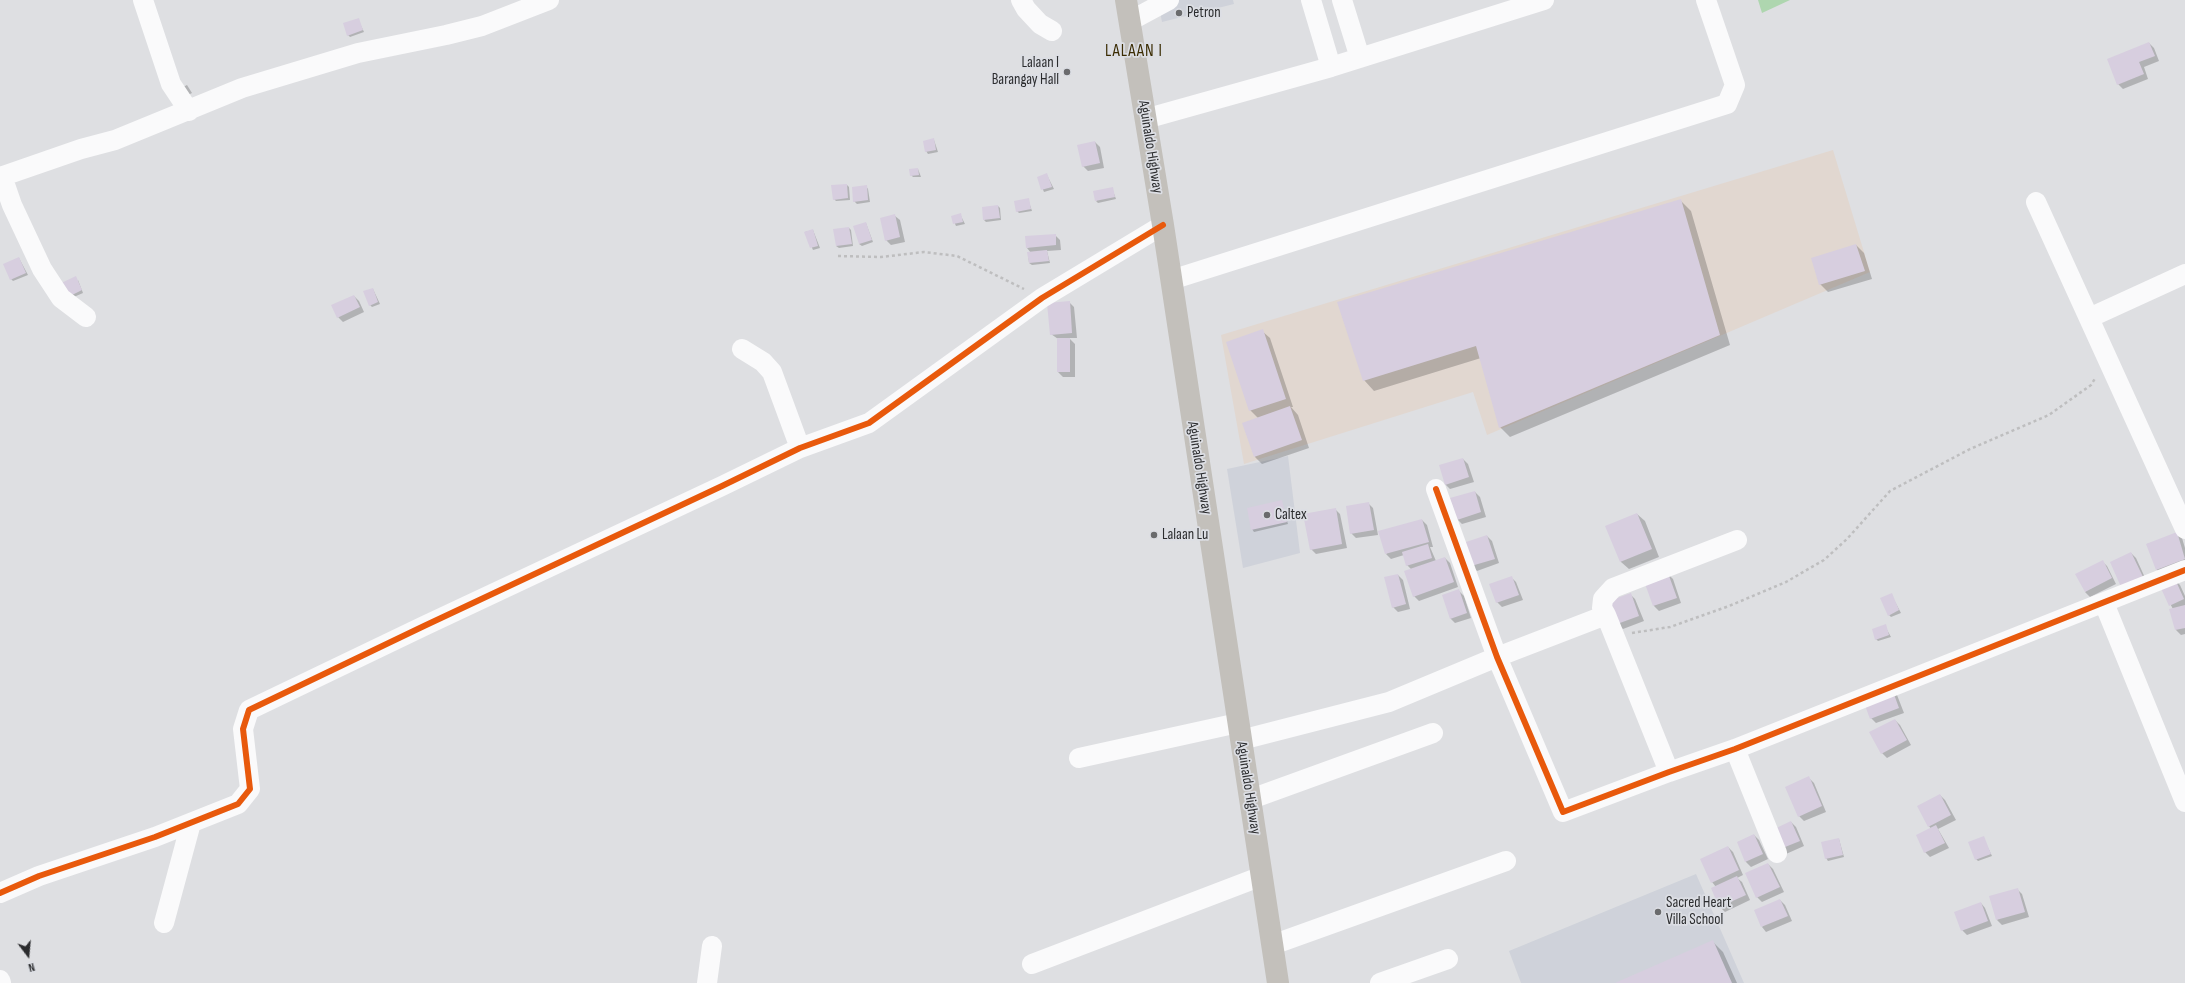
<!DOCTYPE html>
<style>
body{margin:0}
#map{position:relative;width:2185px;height:983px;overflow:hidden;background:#dedfe2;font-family:"Sofia Sans Condensed",sans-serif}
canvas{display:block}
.north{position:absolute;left:8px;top:935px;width:40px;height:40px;-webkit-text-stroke:3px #dcdee4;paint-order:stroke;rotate:164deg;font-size:11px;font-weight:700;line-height:16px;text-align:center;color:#2b2c2e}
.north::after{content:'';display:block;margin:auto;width:14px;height:18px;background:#2b2c2e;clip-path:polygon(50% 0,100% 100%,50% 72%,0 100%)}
</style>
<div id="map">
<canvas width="2185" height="983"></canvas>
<div class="north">N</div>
</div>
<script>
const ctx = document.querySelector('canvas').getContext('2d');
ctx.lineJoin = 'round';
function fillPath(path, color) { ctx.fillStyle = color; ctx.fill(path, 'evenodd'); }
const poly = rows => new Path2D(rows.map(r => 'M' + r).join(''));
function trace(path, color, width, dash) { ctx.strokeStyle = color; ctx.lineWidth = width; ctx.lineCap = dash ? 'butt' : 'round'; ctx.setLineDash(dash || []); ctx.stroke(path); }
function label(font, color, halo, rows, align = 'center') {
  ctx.font = font + ' "Sofia Sans Condensed",sans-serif'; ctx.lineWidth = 3.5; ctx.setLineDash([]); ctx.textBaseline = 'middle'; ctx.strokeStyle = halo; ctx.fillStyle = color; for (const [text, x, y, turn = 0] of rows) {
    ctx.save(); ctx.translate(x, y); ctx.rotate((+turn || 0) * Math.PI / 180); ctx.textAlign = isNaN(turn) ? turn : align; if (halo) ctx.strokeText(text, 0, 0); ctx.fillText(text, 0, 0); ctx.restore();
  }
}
const built = poly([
 [1158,0,1233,0,1234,4,1162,22],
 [1288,456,1300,553,1243,568,1227,469],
 [1696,874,1744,983,1521,983,1509,951]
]);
const industrial = poly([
 [1833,150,1870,272,1487,435,1473,392,1244,464,1221,335]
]);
const green = poly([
 [1758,0,1790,0,1762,13]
]);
const shadow = poly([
 [358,19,364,32,350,37,348,35],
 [2149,43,2154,48,2159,61,2144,67,2148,79,2123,89,2118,84],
 [187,85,192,93,186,96,181,88],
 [934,140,938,152,928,154,926,151],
 [1095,142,1100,147,1104,168,1088,171,1083,166],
 [918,169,921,177,913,177,911,175],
 [1047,175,1054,189,1044,192,1038,178],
 [847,185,849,187,850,200,836,201,834,199],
 [866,186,868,189,870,202,857,204,854,201],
 [1112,188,1116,199,1098,203,1096,201],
 [1028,199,1032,211,1019,213,1017,211],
 [1680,200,1691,211,1730,345,1510,437,1500,427,1481,358,1374,391,1364,380],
 [998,206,1000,208,1001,220,986,222,984,220],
 [960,214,965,224,956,226,952,217],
 [895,216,900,220,905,242,891,245,886,240],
 [866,223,873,242,862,246,859,244],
 [849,228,851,230,853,246,839,248,836,246],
 [813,230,820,248,813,250,805,232],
 [1055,235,1060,240,1061,250,1047,251,1050,263,1032,265,1029,263,1028,253,1031,253,1027,248],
 [1856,245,1864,253,1872,279,1828,292,1820,284],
 [19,258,28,275,13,281,11,279],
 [78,280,83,293,67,300],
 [373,289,380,304,372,307,370,305],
 [354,296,359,301,364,312,343,322,338,317],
 [1069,302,1074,307,1077,338,1069,338,1075,344,1075,377,1063,377,1058,372,1058,339,1051,334],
 [1262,331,1270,338,1293,407,1291,407,1298,415,1309,448,1262,464,1255,457,1258,418,1250,410],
 [1463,459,1468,464,1474,482,1450,489,1445,484],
 [1475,492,1480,497,1486,517,1462,524,1457,519],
 [1281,502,1288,524,1254,532,1252,529],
 [1368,503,1373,508,1378,535,1356,538,1351,533],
 [1335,509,1340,514,1347,548,1316,554,1311,549],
 [1637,514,1645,521,1659,557,1629,569,1621,562,1607,527],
 [1422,520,1427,525,1433,547,1430,547,1436,561,1445,558,1450,563,1458,587,1419,601,1414,596,1412,570,1407,565,1404,555,1391,559,1386,554],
 [2177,534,2182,538,2185,548,2185,566,2162,575,2157,570,2147,544],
 [1487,536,1492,541,1499,563,1477,571,1472,566],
 [2131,553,2136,558,2147,582,2127,591],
 [2102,561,2107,566,2116,584,2090,597,2085,592],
 [1668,574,1673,579,1681,603,1659,611,1654,606,1646,582],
 [1398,575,1403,580,1410,609,1398,612,1393,607],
 [1511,577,1516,582,1523,600,1502,607,1497,602],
 [2175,580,2180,585,2185,596,2185,634,2181,635,2176,630,2170,610,2173,609,2161,587],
 [1459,591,1464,596,1471,618,1455,623,1450,618],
 [1630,594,1635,599,1644,621,1623,629,1618,624],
 [1891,594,1901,613,1891,617,1889,615],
 [1885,626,1891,637,1878,641,1876,639],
 [1897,695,1904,713,1876,723,1871,718,1865,700],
 [1895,720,1900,725,1911,745,1887,758,1882,753],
 [1809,778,1814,783,1826,812,1804,821,1799,816],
 [1940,795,1945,800,1956,820,1938,829,1949,848,1930,857,1925,852,1931,829,1929,826],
 [1791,822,1796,827,1804,846,1786,854,1781,849],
 [1754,835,1759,840,1768,859,1751,867,1746,862,1738,842],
 [1983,837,1992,856,1978,861,1976,859],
 [1839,839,1844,857,1828,861,1826,858],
 [1728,847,1733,852,1743,875,1737,878,1742,882,1750,900,1725,912,1720,907,1712,889,1716,887,1712,882],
 [1768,864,1773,869,1784,892,1762,902,1757,897],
 [2017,889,2022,894,2029,917,2002,925,1997,920],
 [1780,900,1785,905,1792,921,1766,932,1762,927],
 [1981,903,1985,908,1992,926,1967,935,1962,930],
 [1713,942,1723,952,1737,983,1618,983]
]);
const building = poly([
 [359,18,363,30,347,36,343,23],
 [2149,42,2155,56,2139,62,2144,74,2117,85,2107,59],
 [934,138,936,150,925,152,923,141],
 [1095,141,1100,163,1082,167,1077,145],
 [918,168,919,175,910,176,909,169],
 [1047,173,1052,187,1041,190,1037,177],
 [847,184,848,198,833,200,831,185],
 [867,185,868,200,853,202,852,187],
 [1113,187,1115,197,1095,201,1093,191],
 [1029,198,1031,209,1016,212,1014,201],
 [1681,199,1720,335,1499,428,1476,346,1363,381,1337,302],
 [998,205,1000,218,983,220,982,207],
 [961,213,963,222,953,224,951,216],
 [895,214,900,237,885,241,880,218],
 [866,222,872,240,859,244,853,226],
 [849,227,852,244,836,246,833,229],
 [813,229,818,246,810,248,804,232],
 [1056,234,1056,245,1026,248,1025,236],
 [1856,244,1865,271,1819,285,1811,258],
 [1047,250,1049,261,1029,263,1027,252],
 [19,257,26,273,10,280,3,264],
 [76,276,82,290,64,299,57,285],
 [373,288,378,302,369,306,363,291],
 [354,295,360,307,337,318,331,305],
 [1070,301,1072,333,1050,335,1047,303],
 [1263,329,1286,399,1249,411,1226,342],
 [1057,338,1070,338,1070,372,1057,372],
 [1290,406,1302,440,1254,457,1242,423],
 [1463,458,1469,477,1445,485,1439,465],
 [1475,491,1481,512,1457,520,1450,498],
 [1282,500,1287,522,1251,530,1247,508],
 [1369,502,1374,530,1350,534,1346,506],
 [1336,508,1342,544,1310,550,1303,514],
 [1637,513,1652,549,1620,562,1605,526],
 [1422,519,1429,542,1385,554,1378,531],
 [2177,532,2185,559,2156,570,2146,544],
 [1487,535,1495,559,1471,566,1463,543],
 [1428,544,1432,558,1406,566,1402,552],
 [2131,552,2143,577,2121,587,2110,562],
 [1445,557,1454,582,1413,597,1404,571],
 [2103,560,2112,578,2085,592,2075,574],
 [1668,573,1677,598,1653,606,1644,581],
 [1398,574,1406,604,1392,608,1384,577],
 [1512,576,1519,595,1496,603,1489,584],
 [2175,579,2184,599,2169,606,2160,586],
 [1459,589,1467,613,1450,619,1442,595],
 [1631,593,1639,616,1617,624,1609,601],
 [1892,593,1899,610,1888,616,1880,598],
 [2185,605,2185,628,2175,630,2169,609],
 [1886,624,1889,635,1875,640,1872,629],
 [1892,689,1899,708,1870,719,1863,700],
 [1895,719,1907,740,1881,754,1869,732],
 [1809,776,1822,806,1798,817,1785,787],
 [1940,794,1951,815,1928,827,1917,806],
 [1791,821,1800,841,1780,849,1772,830],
 [1936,825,1945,843,1924,853,1916,835],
 [1754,834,1763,854,1745,862,1737,842],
 [1984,836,1991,854,1975,860,1968,842],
 [1839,838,1843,855,1825,859,1821,842],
 [1728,846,1739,870,1711,883,1700,859],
 [1768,863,1780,887,1756,898,1745,873],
 [1737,876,1746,895,1719,907,1711,888],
 [2018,888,2025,912,1996,920,1989,896],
 [1780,899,1788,916,1761,927,1754,910],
 [1981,902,1988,921,1961,931,1954,912],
 [1713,940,1732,983,1615,983]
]);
const path = poly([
 [838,256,881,257,924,252,957,256,1024,289],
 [1632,633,1670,627,1729,606,1786,582,1824,560,1847,539,1890,491,1970,449,2049,415,2091,385,2096,377]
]);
const minor = poly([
 [143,0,171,84,189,111],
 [1021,0,1026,9,1040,24,1052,31],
 [1311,0,1331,67],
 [1342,0,1360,58],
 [1130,21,1169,0],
 [1145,119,1331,67,1544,0],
 [2,176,12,205,42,269,61,298,86,317],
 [0,177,81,149,115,140,242,88,358,53,446,35,482,26,549,0],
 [2036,202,2185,529],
 [1171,280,1727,104,1735,85,1706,0],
 [2089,318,2185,274],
 [742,349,763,362,772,372,800,448],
 [1436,489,1497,657,1563,812,1669,772,1735,749,2185,570],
 [2104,603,2185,802],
 [1606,615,1602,608,1603,599,1613,588,1737,540],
 [1241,740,1389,702,1497,657,1606,615,1669,772],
 [1735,749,1777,853],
 [1079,758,1238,723],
 [1251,799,1433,733],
 [0,893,39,876,155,837,238,804,250,789,243,729,249,710,424,626,722,486,800,448,869,423,1042,298,1163,225],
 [164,923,191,823],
 [1272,945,1506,861],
 [1032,964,1262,876],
 [0,980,1,983],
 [707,983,712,946],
 [1380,983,1448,959]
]);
const major = poly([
 [1126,0,1163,225,1278,983]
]);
const cycleway = poly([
 [1436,489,1497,657,1563,812,1669,772,1735,749,2185,570],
 [0,893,39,876,155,837,238,804,250,789,243,729,249,710,424,626,722,486,800,448,869,423,1042,298,1163,225]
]);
const markers = [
 [1179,13,4,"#6a6b6d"],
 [1067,72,4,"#6a6b6d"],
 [1267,515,4,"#6a6b6d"],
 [1154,535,4,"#6a6b6d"],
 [1658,912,4,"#6a6b6d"]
];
const poiNames = [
 ["Petron",1187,13],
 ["Lalaan I",1059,63,"right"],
 ["Barangay Hall",1059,80,"right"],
 ["Caltex",1275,515],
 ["Lalaan Lu",1162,535],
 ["Sacred Heart",1666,903],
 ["Villa School",1666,920]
];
const streetNames = [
 ["Aguinaldo Highway",1150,147,81],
 ["Aguinaldo Highway",1199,468,81],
 ["Aguinaldo Highway",1248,788,81]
];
const quarterNames = [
 ["LALAAN I",1134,52]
];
fillPath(built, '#cfd2da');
fillPath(industrial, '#e1d7d0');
fillPath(green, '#aed6af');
fillPath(shadow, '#0003');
fillPath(building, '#d7cedf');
trace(path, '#bebebf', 2.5, [3, 3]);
trace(minor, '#fafafb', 20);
trace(major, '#c3c0bb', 22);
trace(cycleway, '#e8590c', 6);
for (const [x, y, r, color] of markers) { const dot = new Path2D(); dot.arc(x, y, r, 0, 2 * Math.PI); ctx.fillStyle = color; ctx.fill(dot); trace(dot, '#dcdee4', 1.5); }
label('15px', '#2b2c2e', '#dcdee4', poiNames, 'left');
label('15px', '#2b2c2e', '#dcdee4', streetNames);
ctx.letterSpacing = '1px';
label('17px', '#3b2c02', '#dcdee4', quarterNames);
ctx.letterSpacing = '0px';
</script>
